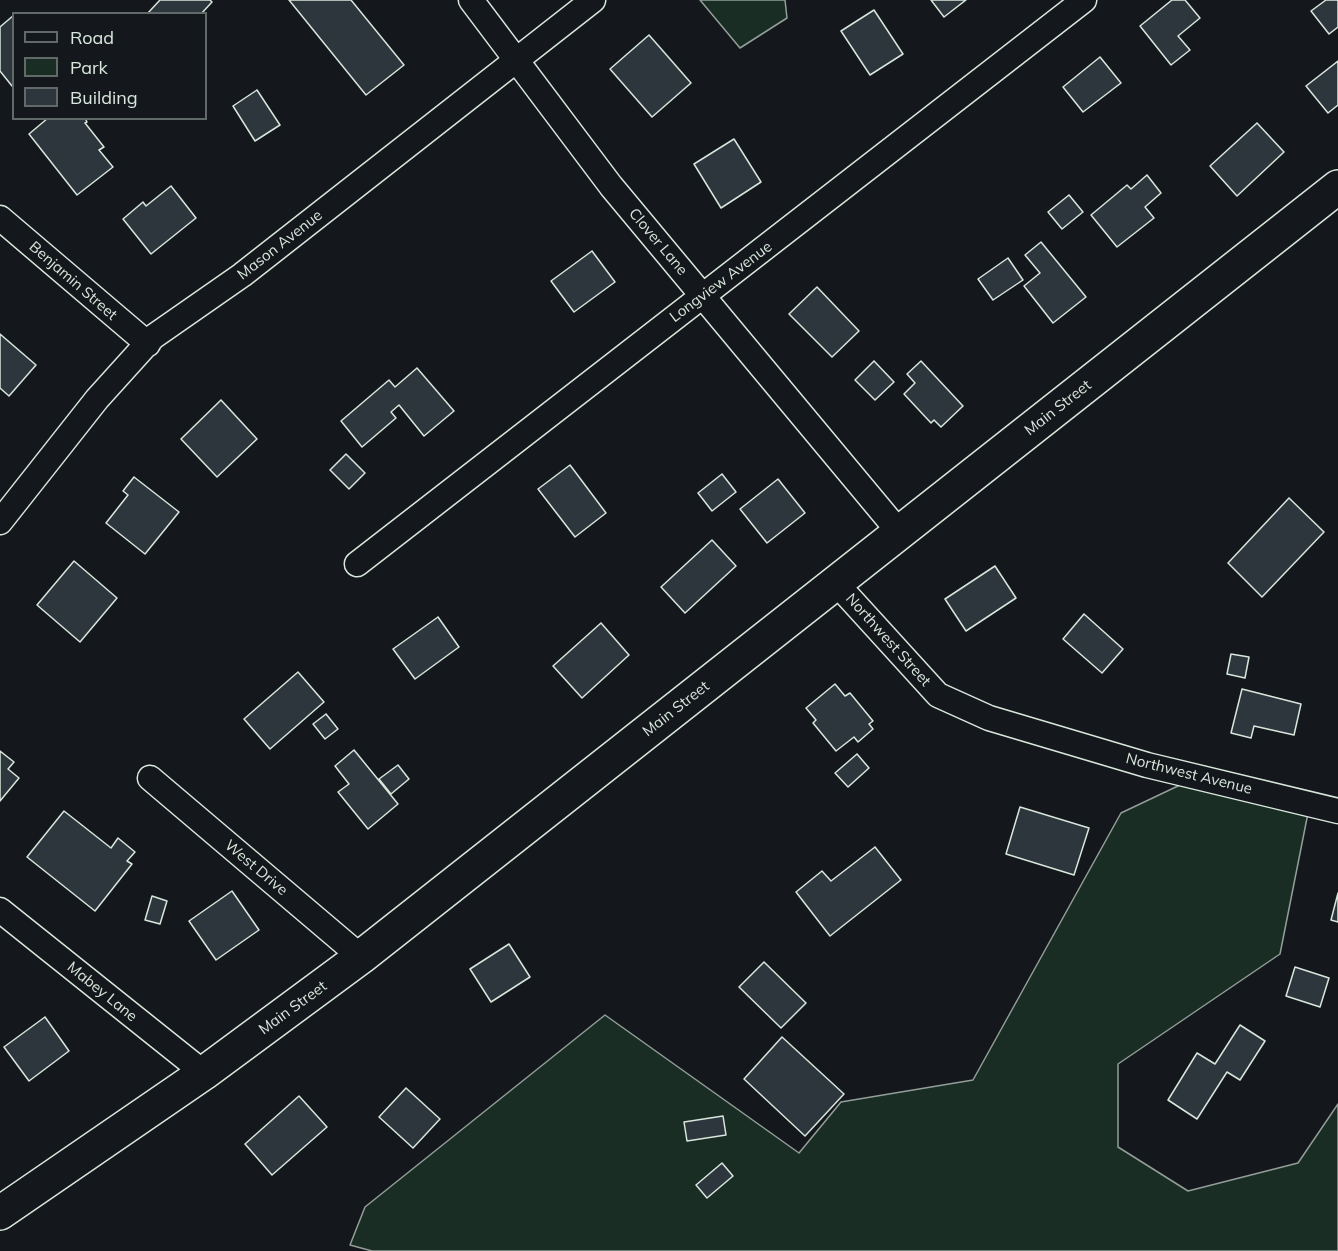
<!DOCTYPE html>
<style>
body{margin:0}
#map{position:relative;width:1338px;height:1251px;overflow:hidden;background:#14181c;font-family:Mulish,sans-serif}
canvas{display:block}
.legend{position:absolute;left:12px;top:12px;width:195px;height:108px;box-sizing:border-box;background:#14181c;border:2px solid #626a69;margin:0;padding:8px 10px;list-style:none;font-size:18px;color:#d8e6dc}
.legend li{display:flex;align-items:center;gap:12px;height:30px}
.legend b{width:30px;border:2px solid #626a69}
</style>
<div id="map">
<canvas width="1338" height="1251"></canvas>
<ul class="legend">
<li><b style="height:8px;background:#14181c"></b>Road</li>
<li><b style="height:16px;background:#1a2d24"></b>Park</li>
<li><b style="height:16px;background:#2c363c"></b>Building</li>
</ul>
</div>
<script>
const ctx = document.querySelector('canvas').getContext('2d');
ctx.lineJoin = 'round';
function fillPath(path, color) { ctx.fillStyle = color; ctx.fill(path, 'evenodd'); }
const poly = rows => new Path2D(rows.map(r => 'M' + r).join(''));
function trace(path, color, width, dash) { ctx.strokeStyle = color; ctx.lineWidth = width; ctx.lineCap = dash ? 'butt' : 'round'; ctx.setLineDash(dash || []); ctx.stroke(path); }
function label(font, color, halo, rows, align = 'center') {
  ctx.font = font + ' Mulish,sans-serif'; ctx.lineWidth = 4.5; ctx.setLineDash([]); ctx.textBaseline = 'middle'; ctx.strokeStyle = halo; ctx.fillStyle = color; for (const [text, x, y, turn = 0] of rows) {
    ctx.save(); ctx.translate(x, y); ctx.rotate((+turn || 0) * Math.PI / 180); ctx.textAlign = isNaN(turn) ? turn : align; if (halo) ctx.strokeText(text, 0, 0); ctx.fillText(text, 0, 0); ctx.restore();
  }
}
const green = poly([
 [700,0,785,0,787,18,740,48,700,0],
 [1199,776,1310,803,1280,954,1118,1064,1118,1147,1188,1191,1298,1163,1338,1104,1338,1251,372,1251,350,1245,365,1207,605,1015,799,1153,841,1102,973,1080,1121,813,1199,776]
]);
const building = poly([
 [160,0,210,0,212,2,201,14,147,14,160,0],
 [289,0,351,0,404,65,366,95,289,0],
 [931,0,966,0,944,17,931,0],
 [1172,0,1185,0,1200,18,1178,36,1190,50,1171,65,1140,26,1172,0],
 [1326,0,1338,0,1338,27,1329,34,1311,11,1326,0],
 [874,10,903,54,870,75,841,31,874,10],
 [14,15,14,85,12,86,0,71,0,27,14,15],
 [649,35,691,83,652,117,610,69,649,35],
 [1100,57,1121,83,1083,112,1063,87,1100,57],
 [1338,61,1338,105,1328,113,1306,86,1338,61],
 [257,90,280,125,255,141,233,106,257,90],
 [48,118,85,118,87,122,85,123,104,147,99,150,113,167,77,195,29,134,48,118],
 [1257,123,1284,152,1237,196,1210,166,1257,123],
 [734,139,761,182,721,208,694,164,734,139],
 [1147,175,1161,193,1145,207,1154,218,1117,247,1091,215,1127,185,1131,189,1147,175],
 [171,186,196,218,151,254,123,219,143,202,146,206,171,186],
 [1069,195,1083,212,1062,229,1048,212,1069,195],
 [1041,242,1086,297,1053,323,1024,286,1040,273,1025,255,1041,242],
 [592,251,615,282,574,312,551,281,592,251],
 [1008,258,1023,280,993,300,978,279,1008,258],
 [817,287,859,331,832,357,789,314,817,287],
 [0,334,36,365,9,396,0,388,0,334],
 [874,361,894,382,875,400,855,380,874,361],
 [921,361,963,406,941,427,934,420,931,423,904,394,915,383,907,374,921,361],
 [417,368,454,411,424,436,399,405,391,412,396,418,362,447,341,421,389,380,395,387,417,368],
 [221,400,257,439,217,477,181,439,221,400],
 [346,454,365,473,349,489,330,470,346,454],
 [570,465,606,513,575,537,538,489,570,465],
 [722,474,736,492,712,511,698,493,722,474],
 [134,477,179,512,145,554,106,523,128,495,123,491,134,477],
 [778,479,805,513,767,543,740,509,778,479],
 [1289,498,1324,532,1262,597,1228,563,1289,498],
 [712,540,736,566,685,613,661,587,712,540],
 [74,561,117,598,80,642,37,605,74,561],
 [995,566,1016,598,966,631,945,599,995,566],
 [1084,614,1123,649,1102,673,1063,639,1084,614],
 [438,617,459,647,415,679,393,649,438,617],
 [601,623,629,655,582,698,553,666,601,623],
 [1231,654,1249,657,1245,678,1227,674,1231,654],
 [298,672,324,702,270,749,244,719,298,672],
 [835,684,845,696,850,693,873,721,869,724,873,729,858,742,854,737,836,751,813,723,816,720,806,708,835,684],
 [1242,689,1301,704,1294,735,1254,726,1251,738,1231,733,1242,689],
 [326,714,338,729,325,739,313,724,326,714],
 [354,750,398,804,368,829,338,792,349,784,335,766,354,750],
 [0,751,14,762,8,769,19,778,0,801,0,751],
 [857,754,869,768,848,787,835,773,857,754],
 [398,765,409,779,391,794,379,779,398,765],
 [1020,807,1089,828,1074,875,1006,854,1020,807],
 [64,811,111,848,118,838,135,852,127,861,132,864,95,911,27,857,64,811],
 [875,847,901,880,830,936,796,892,822,871,831,881,875,847],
 [232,891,259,930,216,960,189,921,232,891],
 [1338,893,1338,922,1331,920,1338,893],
 [152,896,167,901,160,924,145,920,152,896],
 [509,944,530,977,491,1002,470,969,509,944],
 [764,962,806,1003,781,1028,739,987,764,962],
 [1295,967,1329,978,1320,1007,1286,996,1295,967],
 [45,1017,69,1051,29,1081,4,1047,45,1017],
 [1240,1025,1265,1041,1240,1080,1227,1072,1197,1119,1168,1100,1197,1053,1215,1064,1240,1025],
 [782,1037,844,1094,805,1136,744,1079,782,1037],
 [406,1088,440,1119,413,1148,379,1117,406,1088],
 [299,1096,327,1127,272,1175,245,1144,299,1096],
 [723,1116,726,1135,687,1141,684,1122,723,1116],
 [722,1163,733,1176,707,1198,696,1185,722,1163]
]);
const minor = poly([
 [471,0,611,186,900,533],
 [0,218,148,344],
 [0,522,97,399,153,337,242,275,593,0],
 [357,564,1084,0],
 [836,583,938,695,989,718,1147,765,1338,811],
 [150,778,361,957],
 [0,910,204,1073]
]);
const primary = poly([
 [0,1213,204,1073,361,957,1338,187]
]);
const streetNames = [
 ["Clover Lane",658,242,50],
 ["Mason Avenue",280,245,-38],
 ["Benjamin Street",73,281,41],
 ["Longview Avenue",721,282,-37],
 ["Main Street",1058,408,-38],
 ["Northwest Street",888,640,48],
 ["Main Street",676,709,-38],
 ["Northwest Avenue",1189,774,14],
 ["West Drive",256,868,40],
 ["Mabey Lane",102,992,39],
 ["Main Street",293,1008,-36]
];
fillPath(green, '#1a2d24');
trace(green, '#939e99', 1.5);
fillPath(building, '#2c363c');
trace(building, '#d8e6dc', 1.5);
trace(minor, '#d8e6dc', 27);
trace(primary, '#d8e6dc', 36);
trace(minor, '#14181c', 24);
trace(primary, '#14181c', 33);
label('15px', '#d8e6dc', '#14181c', streetNames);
</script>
